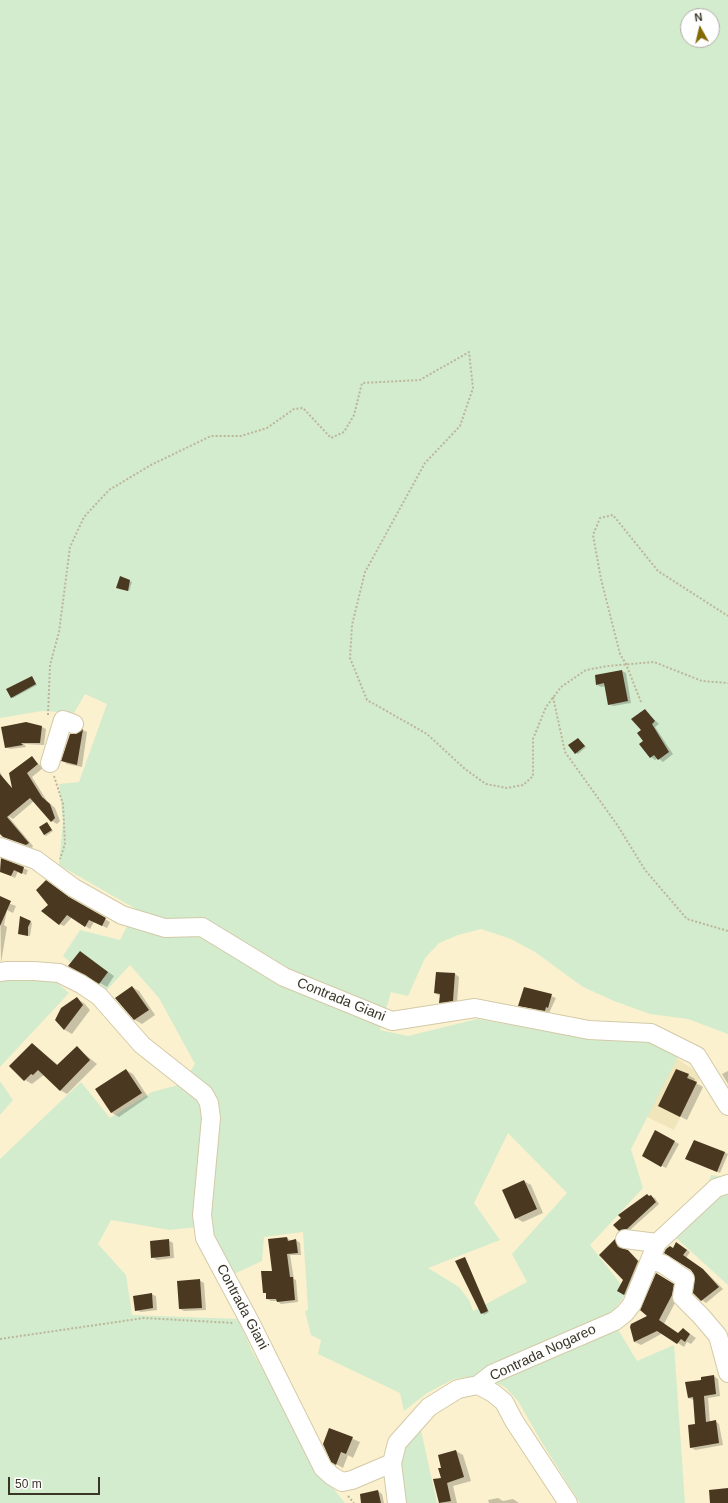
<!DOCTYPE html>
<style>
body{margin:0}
#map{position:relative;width:728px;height:1503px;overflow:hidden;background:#fbf1ce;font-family:Arial,sans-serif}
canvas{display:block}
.north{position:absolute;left:680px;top:8px;width:40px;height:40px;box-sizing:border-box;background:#fefefe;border:1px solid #afaea8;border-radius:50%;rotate:352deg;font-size:11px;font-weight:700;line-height:16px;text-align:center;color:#393628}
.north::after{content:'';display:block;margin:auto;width:14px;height:18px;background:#826901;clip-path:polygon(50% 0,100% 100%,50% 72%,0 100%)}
.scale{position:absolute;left:8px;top:1477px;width:92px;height:18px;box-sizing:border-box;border:2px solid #393628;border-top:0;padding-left:5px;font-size:12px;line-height:14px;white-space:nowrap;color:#393628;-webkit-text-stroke:3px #fefefe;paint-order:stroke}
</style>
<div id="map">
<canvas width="728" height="1503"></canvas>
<div class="north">N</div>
<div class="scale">50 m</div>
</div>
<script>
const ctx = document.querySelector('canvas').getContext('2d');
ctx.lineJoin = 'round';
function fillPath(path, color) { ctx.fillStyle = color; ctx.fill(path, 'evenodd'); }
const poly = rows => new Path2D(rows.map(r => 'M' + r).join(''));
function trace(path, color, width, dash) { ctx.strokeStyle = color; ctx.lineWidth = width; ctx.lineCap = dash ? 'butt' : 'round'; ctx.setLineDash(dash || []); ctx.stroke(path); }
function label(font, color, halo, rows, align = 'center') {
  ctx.font = font + ' Arial,sans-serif'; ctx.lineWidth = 4; ctx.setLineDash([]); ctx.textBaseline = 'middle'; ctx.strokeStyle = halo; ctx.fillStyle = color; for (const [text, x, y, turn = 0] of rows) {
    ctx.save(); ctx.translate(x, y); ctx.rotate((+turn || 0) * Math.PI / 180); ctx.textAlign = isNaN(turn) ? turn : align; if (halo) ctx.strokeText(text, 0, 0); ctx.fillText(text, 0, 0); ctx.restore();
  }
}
const built = poly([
 [675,1057,701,1075,674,1130,647,1117]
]);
const green = poly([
 [0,0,728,0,728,1034,688,1019,650,1014,614,1001,583,987,535,952,511,939,481,929,458,935,439,943,425,958,408,996,391,992,380,1030,408,1036,477,1019,541,1030,627,1026,681,1051,631,1149,643,1188,590,1245,627,1292,610,1316,637,1361,674,1345,685,1503,580,1503,541,1441,518,1401,505,1387,485,1378,468,1377,454,1379,427,1393,404,1411,400,1393,318,1354,321,1340,311,1335,305,1311,308,1310,303,1232,264,1237,262,1261,232,1275,197,1227,170,1230,111,1220,98,1244,126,1275,132,1315,238,1319,252,1351,324,1477,345,1503,0,1503,0,1159,81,1082,110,1118,152,1092,182,1084,195,1064,159,998,130,965,105,992,63,956,80,930,120,940,136,909,59,865,63,821,59,784,79,782,107,704,85,694,74,713,42,711,0,718],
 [688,16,712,16,712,40,688,40],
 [508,1133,567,1193,512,1254,527,1282,473,1311,469,1300,459,1287,428,1268,500,1240,474,1203],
 [34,962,69,993,0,1067,0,977],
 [0,1081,13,1100,0,1115],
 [711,1175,728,1177,728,1285,674,1236,700,1209],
 [420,1426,437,1503,405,1503,400,1464,402,1450]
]);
const shadow = poly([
 [120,578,132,582,129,591,119,589],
 [622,671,626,673,631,703,613,706,609,704,606,686,601,687,597,685],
 [32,677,37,685,13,698,11,697],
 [645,711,659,724,655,727,673,754,663,762,658,758,655,760,651,757,641,744,645,741,642,731],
 [42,727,46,729,44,745,24,744,26,747,10,749,6,747],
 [83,730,87,732,82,767,67,764,63,761,77,735],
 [578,739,586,747,578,754,576,753],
 [32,758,43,768,32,777,47,801,55,808,60,821,57,824,52,821,34,801,13,819,8,816,33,846,32,848,9,839,0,833,0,772,14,798],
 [47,823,53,831,46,836,44,835],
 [1,860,28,870,26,875,18,871,15,878,0,871],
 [0,900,16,906,13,913,7,910,4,925,7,927,1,963],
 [73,901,110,922,107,928,94,922,90,929,72,917,64,926,59,924],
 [30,922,32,923,30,936,21,934],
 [80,952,114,976,107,987,70,966],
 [437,973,455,974,459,977,457,1003,444,1005,440,1002,440,996,435,993],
 [132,987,139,991,155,1015,142,1024,135,1020,116,998],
 [538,991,556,998,549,1013,519,1005],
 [77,999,84,1003,90,1010,72,1034,65,1030,56,1020],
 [32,1044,58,1065,77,1048,97,1064,67,1094,60,1090,45,1074,32,1084,25,1080],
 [126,1070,133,1074,148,1097,119,1117,112,1113,96,1089],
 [728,1071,728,1084,722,1074],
 [688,1075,695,1079,694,1082,703,1087,687,1120,666,1109],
 [655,1131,679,1144,666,1168,643,1156],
 [724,1152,728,1154,720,1173,690,1160],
 [524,1181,531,1185,543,1213,523,1222,516,1218],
 [650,1196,655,1198,659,1204,630,1230,623,1232,619,1230],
 [287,1238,291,1241,296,1240,300,1243,301,1255,290,1255,294,1279,296,1280,298,1302,281,1304,277,1301,271,1301,267,1299,267,1294,264,1292],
 [168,1240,173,1243,174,1258,157,1260,152,1257],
 [615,1240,619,1242,622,1249,632,1254,642,1264,628,1297,619,1291,624,1280],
 [680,1245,690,1252,686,1258,707,1273,723,1289,706,1303,702,1300,695,1274,673,1249],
 [465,1258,489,1312,484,1315,457,1262],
 [662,1277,679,1288,677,1299,664,1324,678,1334,683,1329,696,1338,691,1344,687,1342,684,1347,663,1333,641,1345,635,1342,631,1327,649,1316],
 [199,1280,204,1283,206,1310,184,1311,180,1309],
 [151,1294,156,1296,157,1310,141,1312,136,1310],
 [714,1376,718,1379,720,1396,708,1398,710,1422,715,1421,719,1424,723,1445,695,1450,691,1447,696,1424,694,1400,688,1398,702,1381],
 [330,1429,360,1442,353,1458,348,1455,343,1468,336,1464],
 [456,1451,463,1455,471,1481,453,1486,457,1503,440,1503,435,1480,442,1479,443,1468],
 [378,1491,382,1494,384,1503,362,1503],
 [498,1498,503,1501,513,1499,519,1503,489,1503,488,1500]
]);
const building = poly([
 [120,576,130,580,128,591,116,588],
 [622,670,628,701,608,705,604,683,596,685,595,675],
 [32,676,36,684,11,698,6,689],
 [645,709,655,721,652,724,669,752,658,760,654,755,650,758,639,744,643,741,637,733,641,730,631,719],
 [26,722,42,726,40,743,21,743,23,745,5,748,1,727],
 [83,729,77,765,61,761,70,734,76,734],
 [578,738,585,746,575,754,568,745],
 [32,756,38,764,27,773,42,797,50,804,55,818,51,822,30,798,7,817,29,843,26,845,3,837,0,834,0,774,12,788,9,773],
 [47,822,52,830,44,835,39,827],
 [1,858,24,867,22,874,14,870,11,876,0,872],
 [46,880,69,897,106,918,102,926,89,920,85,927,67,915,59,925,41,911,48,905,36,890],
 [0,896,11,901,0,926],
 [20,916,31,921,28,927,28,936,18,934],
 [80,951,108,972,99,984,68,966],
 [436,972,455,973,453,1001,439,1003,440,994,434,993],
 [132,986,149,1010,134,1020,115,998],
 [524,987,552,994,548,1008,546,1007,545,1011,518,1006],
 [77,997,83,1005,64,1030,55,1020,61,1008],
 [32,1043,57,1065,77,1046,90,1060,60,1091,38,1070,33,1075,31,1074,24,1081,9,1066],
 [126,1069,142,1093,111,1113,95,1089],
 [676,1069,689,1074,687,1078,697,1082,680,1117,658,1106],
 [655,1130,675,1141,661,1167,642,1156],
 [694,1140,725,1152,717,1172,685,1159],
 [524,1180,537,1209,515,1219,502,1190],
 [647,1194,649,1196,651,1195,656,1202,627,1229,619,1231,613,1225,621,1218,618,1215],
 [287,1237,288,1241,296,1239,298,1253,287,1254,290,1277,293,1277,295,1300,277,1302,276,1299,266,1299,266,1293,263,1293,261,1271,272,1271,268,1239],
 [169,1239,170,1256,151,1258,150,1241],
 [615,1239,618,1247,628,1250,638,1261,624,1295,617,1291,623,1280,599,1255],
 [676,1242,687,1250,683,1255,703,1269,719,1287,701,1301,693,1293,694,1275,691,1270,664,1253,666,1249,670,1246,673,1248],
 [465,1257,488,1311,481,1314,455,1261],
 [656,1273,674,1284,672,1295,659,1320,678,1333,683,1328,690,1334,685,1342,681,1339,677,1344,657,1331,634,1342,630,1327,631,1324,647,1316,640,1310],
 [200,1279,202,1308,179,1309,177,1281],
 [152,1293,153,1308,135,1311,133,1296],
 [714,1375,716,1394,704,1396,706,1422,716,1420,719,1443,690,1448,688,1425,695,1424,693,1397,688,1398,685,1382,701,1380,701,1377],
 [329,1428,353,1437,346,1454,341,1452,336,1465,331,1462,323,1444],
 [456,1450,464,1477,447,1483,451,1501,439,1503,433,1479,441,1478,438,1468,441,1468,438,1455],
 [728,1488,728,1503,710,1503,709,1490],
 [378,1490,381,1503,361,1503,360,1494]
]);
const path = poly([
 [553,697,565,752,618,826,645,870,687,919,728,931],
 [641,702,626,664,620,654,601,579,593,535,600,518,613,515,658,571,728,616],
 [48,715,50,665,59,632,70,547,84,517,109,490,151,465,211,436,241,436,267,428,294,409,303,408,331,438,344,432,354,415,362,383,420,380,469,352,473,388,460,426,425,463,365,572,352,625,350,658,367,700,427,734,465,769,486,784,507,788,523,785,533,776,533,739,546,707,561,687,586,670,608,666,654,662,702,681,728,683],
 [54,776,63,804,65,844,60,859],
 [0,1339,144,1318,234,1323],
 [348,1496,354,1503]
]);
const minor = poly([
 [50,763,63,720,74,724],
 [0,847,36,860,74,888,122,915,165,928,202,927,284,977,392,1021,475,1008,589,1030,651,1033,697,1056,728,1106],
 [0,972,7,971,34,971,59,973,81,984,99,996,142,1045,204,1094,209,1103,211,1118,202,1215,205,1238,251,1324,323,1468,332,1476,342,1482,352,1480,392,1463],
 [625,1239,657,1243],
 [651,1260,663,1264,685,1279,682,1297,701,1316,718,1336,728,1373],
 [478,1385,493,1393,504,1402,514,1421,568,1503],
 [397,1503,392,1463,397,1443,429,1407,458,1389,478,1385,492,1374,615,1321,625,1313,632,1304,657,1243,716,1188,728,1184]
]);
const streetNames = [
 ["Contrada Giani",341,1000,22],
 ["Contrada Giani",242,1307,62],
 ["Contrada Nogareo",543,1353,-25]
];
fillPath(built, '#f1e5bb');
fillPath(green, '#d3eccd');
fillPath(shadow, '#0003');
fillPath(building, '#4b3820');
trace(minor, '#d3caa8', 20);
trace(path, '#bdb599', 2, [2, 2]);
trace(minor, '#fff', 18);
label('14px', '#393628', '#fefefe', streetNames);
</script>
